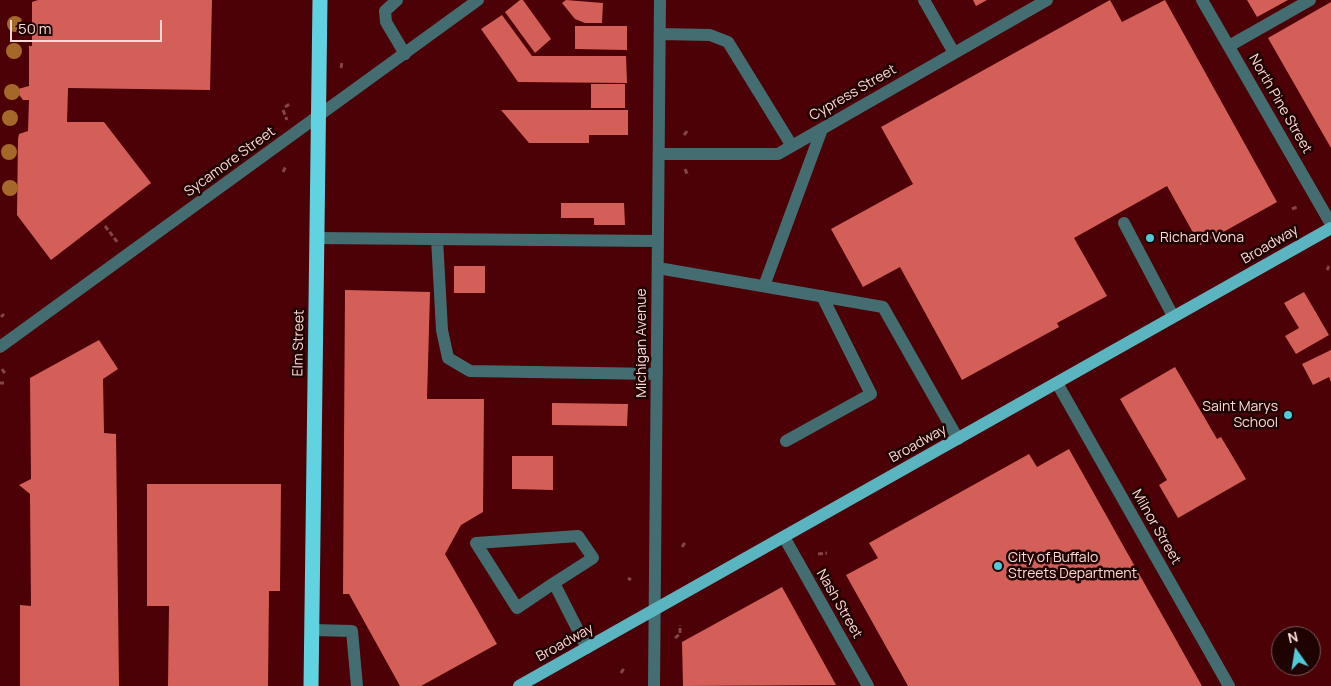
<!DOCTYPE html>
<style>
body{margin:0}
#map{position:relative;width:1331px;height:686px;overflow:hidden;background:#4b0106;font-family:Manrope,sans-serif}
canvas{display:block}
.north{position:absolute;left:1271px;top:626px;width:50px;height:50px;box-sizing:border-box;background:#1f0303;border:1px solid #785957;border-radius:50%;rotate:347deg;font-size:14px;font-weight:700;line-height:20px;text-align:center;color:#fedad6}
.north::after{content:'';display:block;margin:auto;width:18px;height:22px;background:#52cbd8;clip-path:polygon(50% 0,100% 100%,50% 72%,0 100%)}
.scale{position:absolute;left:10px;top:20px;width:152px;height:22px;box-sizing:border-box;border:2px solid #fedad6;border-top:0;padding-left:6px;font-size:15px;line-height:18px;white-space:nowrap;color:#fedad6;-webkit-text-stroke:4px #1f0303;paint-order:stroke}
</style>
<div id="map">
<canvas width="1331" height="686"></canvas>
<div class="north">N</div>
<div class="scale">50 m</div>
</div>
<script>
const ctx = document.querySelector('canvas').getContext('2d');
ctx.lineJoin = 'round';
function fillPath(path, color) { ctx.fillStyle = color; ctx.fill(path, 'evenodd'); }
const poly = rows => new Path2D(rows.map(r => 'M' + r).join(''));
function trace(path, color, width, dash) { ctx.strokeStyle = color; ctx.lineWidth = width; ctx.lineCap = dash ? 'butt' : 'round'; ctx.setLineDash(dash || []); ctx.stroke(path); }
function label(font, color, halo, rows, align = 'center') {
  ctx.font = font + ' Manrope,sans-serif'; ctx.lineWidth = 5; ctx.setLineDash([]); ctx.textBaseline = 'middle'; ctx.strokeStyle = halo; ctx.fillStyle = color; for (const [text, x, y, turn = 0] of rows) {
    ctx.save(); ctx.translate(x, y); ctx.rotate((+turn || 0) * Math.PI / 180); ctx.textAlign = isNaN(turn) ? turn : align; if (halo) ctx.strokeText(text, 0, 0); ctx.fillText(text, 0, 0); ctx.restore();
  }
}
const building = poly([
 [38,0,212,0,210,90,68,88,67,122,104,122,151,183,51,260,17,215,18,139,19,134,28,131,29,100,23,100,17,92,18,89,29,86,29,46,32,46,32,2],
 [520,0,523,0,551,39,535,53,505,12],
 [566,0,603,3,602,23,585,23,575,19,562,3],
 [973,0,987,0,976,6],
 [1110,0,1122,22,1165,0,1277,202,1200,245,1167,186,1074,238,1107,296,1057,323,1059,327,962,380,900,267,863,287,831,229,913,184,881,127],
 [1247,0,1288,0,1257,17],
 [1331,2,1331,148,1268,38],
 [502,15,532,56,626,56,627,83,518,82,481,29],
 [575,26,627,26,627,50,575,49],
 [591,84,625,84,625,108,591,108],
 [501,110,628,110,628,135,589,135,589,143,529,143],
 [561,203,624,203,625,225,594,225,594,218,561,218],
 [454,266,485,266,485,293,454,293],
 [345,290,430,292,427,399,484,399,483,512,461,525,445,554,497,644,421,686,400,686,349,594,343,594],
 [1304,292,1329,335,1296,354,1285,336,1299,328,1284,303],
 [99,340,118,369,103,379,104,433,116,434,119,686,20,686,20,605,31,606,30,494,19,485,31,479,30,378],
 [1331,350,1331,382,1329,377,1313,385,1302,364],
 [1175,367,1217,439,1221,437,1246,479,1178,518,1159,485,1167,480,1120,399],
 [552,403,628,404,627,426,552,425],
 [1069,449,1202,686,908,686,846,575,878,558,869,543,1029,454,1037,467],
 [512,456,553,456,553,490,512,489],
 [147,484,281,484,280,591,269,591,268,686,168,686,169,606,147,606],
 [782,587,836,685,683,686,682,642]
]);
const path = poly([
 [341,68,342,62],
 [285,107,291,103],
 [283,110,287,120],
 [684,135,688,130],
 [685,169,688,176],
 [283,172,286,166],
 [1292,209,1299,206],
 [105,226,118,243],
 [1327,270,1329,266],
 [1,317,4,314],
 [2,369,6,375],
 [0,383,4,383],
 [682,547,686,541],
 [818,554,827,553],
 [628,578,631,580],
 [675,638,680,634,680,625],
 [621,673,624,668]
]);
const minor = poly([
 [397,0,385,11,386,22,405,54],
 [924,0,954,53],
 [1202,0,1331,224],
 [660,34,710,35,728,42,792,146],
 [1229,46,1310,0],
 [659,154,778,154,1047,0],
 [1124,223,1173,316],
 [316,238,658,241],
 [437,239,442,330,448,358,470,371,657,374],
 [658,268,883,307,958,439],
 [764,286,822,129],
 [0,347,478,0],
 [1057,383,1229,686],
 [786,441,871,394,822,296],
 [784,537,868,686],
 [554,583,517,608,476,543,578,536,593,558,554,583,587,648],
 [312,630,352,631,357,686],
 [654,686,660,0]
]);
const major = poly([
 [519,686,1331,228]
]);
const highway = poly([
 [311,686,320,0]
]);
const trees = [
 [15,24],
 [14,51],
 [12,92],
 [10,118],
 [9,152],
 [10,188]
];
const markers = [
 [1150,238,5,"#52cbd8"],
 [1288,415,5,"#52cbd8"],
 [998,566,5,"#52cbd8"]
];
const streetNames = [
 ["Cypress Street",853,93,-30],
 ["North Pine Street",1280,104,60],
 ["Sycamore Street",230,162,-36],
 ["Broadway",1270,245,-30],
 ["Elm Street",299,343,-89],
 ["Michigan Avenue",642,343,-90],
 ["Broadway",918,444,-29],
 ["Milnor Street",1156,527,60],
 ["Nash Street",839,604,60],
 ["Broadway",565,643,-29]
];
const poiNames = [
 ["Richard Vona",1160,238],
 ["Saint Marys",1278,407,"right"],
 ["School",1278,423,"right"],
 ["City of Buffalo",1008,558],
 ["Streets Department",1008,574]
];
fillPath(building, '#d45f59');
trace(path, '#834548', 3, [5, 2.5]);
trace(minor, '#436d71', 12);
trace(major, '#5ab5c0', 12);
trace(highway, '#61d2df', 15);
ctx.fillStyle = '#a56829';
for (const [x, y] of trees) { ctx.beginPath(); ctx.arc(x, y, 8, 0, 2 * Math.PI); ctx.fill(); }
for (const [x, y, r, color] of markers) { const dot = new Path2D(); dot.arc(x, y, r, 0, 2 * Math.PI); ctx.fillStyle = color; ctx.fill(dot); trace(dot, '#1f0303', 2); }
label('14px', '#fedad6', '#1f0303', streetNames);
label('14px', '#fedad6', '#1f0303', poiNames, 'left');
</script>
